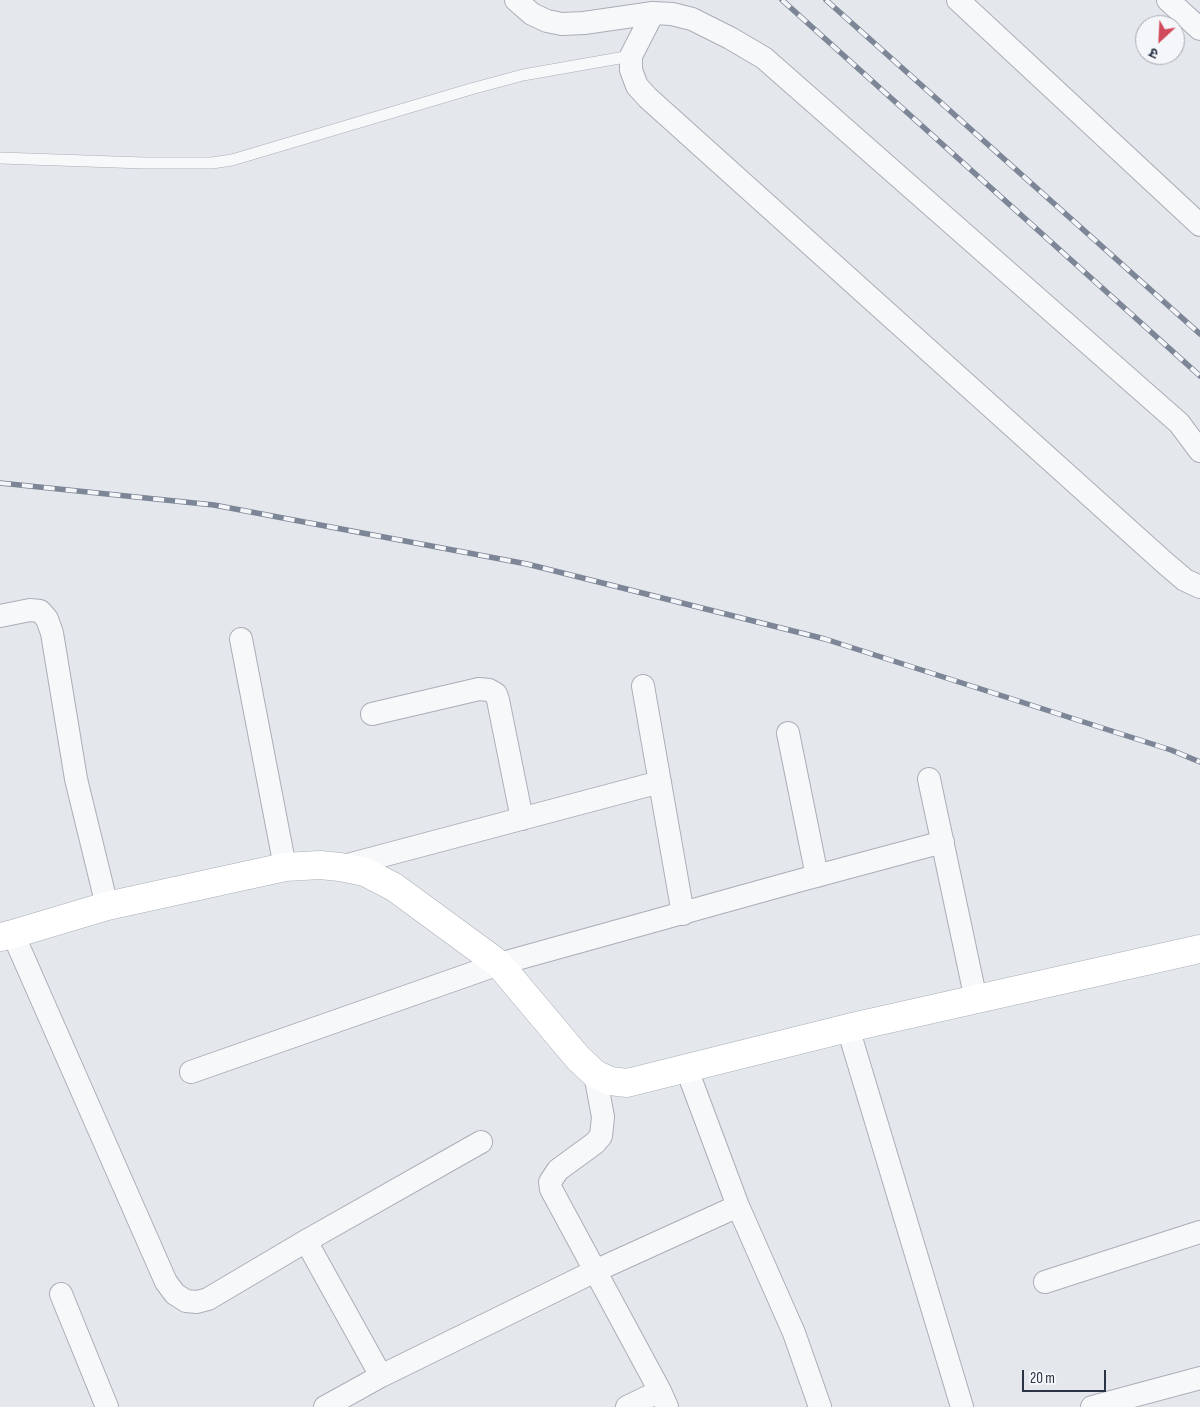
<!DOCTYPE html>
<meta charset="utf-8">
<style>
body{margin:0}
#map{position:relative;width:1200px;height:1407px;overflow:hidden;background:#e4e7ec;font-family:"Sofia Sans Condensed","Noto Sans Devanagari",sans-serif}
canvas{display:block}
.north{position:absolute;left:1135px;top:15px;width:50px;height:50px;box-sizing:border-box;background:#f4f6f9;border:1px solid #a4a8b1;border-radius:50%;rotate:205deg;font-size:14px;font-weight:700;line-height:20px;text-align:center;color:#2b3445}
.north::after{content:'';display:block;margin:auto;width:18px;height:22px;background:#d1495b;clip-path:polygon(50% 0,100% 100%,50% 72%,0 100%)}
.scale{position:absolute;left:1022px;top:1370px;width:84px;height:22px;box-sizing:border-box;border:2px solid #2b3445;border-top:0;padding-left:6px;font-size:15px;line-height:18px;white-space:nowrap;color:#2b3445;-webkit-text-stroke:4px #f4f6f9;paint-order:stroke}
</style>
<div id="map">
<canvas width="1200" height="1407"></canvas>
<div class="north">उ</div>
<div class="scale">20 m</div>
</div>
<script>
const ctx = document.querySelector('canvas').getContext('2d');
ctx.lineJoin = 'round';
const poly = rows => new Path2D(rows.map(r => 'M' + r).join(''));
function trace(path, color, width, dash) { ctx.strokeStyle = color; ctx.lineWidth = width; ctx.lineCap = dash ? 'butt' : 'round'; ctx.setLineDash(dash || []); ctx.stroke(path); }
const lane = poly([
 [0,158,144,163,212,163,232,160,471,89,523,75,631,56]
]);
const street = poly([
 [516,0,532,14,547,21,562,24,584,23,653,13,672,14,692,19,730,38,764,58,1179,423,1200,451],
 [958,0,1200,225],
 [1168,0,1200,29],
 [653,13,631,56,631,70,637,86,648,98,1165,563,1185,580,1200,587],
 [0,616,30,610,40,611,47,619,52,633,76,779,107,906],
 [241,639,285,867],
 [643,686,683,914],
 [372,714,479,689,489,690,496,694,498,700,522,819],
 [788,733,817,876],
 [929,779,976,1000],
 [340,867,660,782],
 [13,934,166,1282,175,1294,186,1301,197,1302,208,1299,306,1241,481,1142],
 [848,1028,962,1407],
 [686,1067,738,1206,794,1333,820,1407],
 [191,1072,499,964,794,882,943,842],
 [595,1074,603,1117,601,1136,595,1143,558,1170,550,1182,551,1189,660,1391,667,1407],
 [306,1241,381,1376],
 [1045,1282,1200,1232],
 [61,1294,107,1407],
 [325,1407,381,1376,595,1271,738,1206],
 [627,1407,660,1391],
 [1092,1407,1200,1378]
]);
const secondary = poly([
 [0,937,13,934,107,906,285,867,320,865,340,867,365,872,394,887,499,964,578,1058,595,1074,610,1081,627,1083,848,1028,1200,949]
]);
const rail = poly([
 [782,0,1200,376],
 [826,0,1200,334],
 [0,483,214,505,527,564,825,639,1171,750,1200,762]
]);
trace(lane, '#a9aeb7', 12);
trace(street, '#a9aeb7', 24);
trace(secondary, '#a9aeb7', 29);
trace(lane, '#f7f8fa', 11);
trace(street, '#f7f8fa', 22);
trace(secondary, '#fff', 28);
trace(rail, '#7d8696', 5.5);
trace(rail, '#f4f6f9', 4, [11]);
</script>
